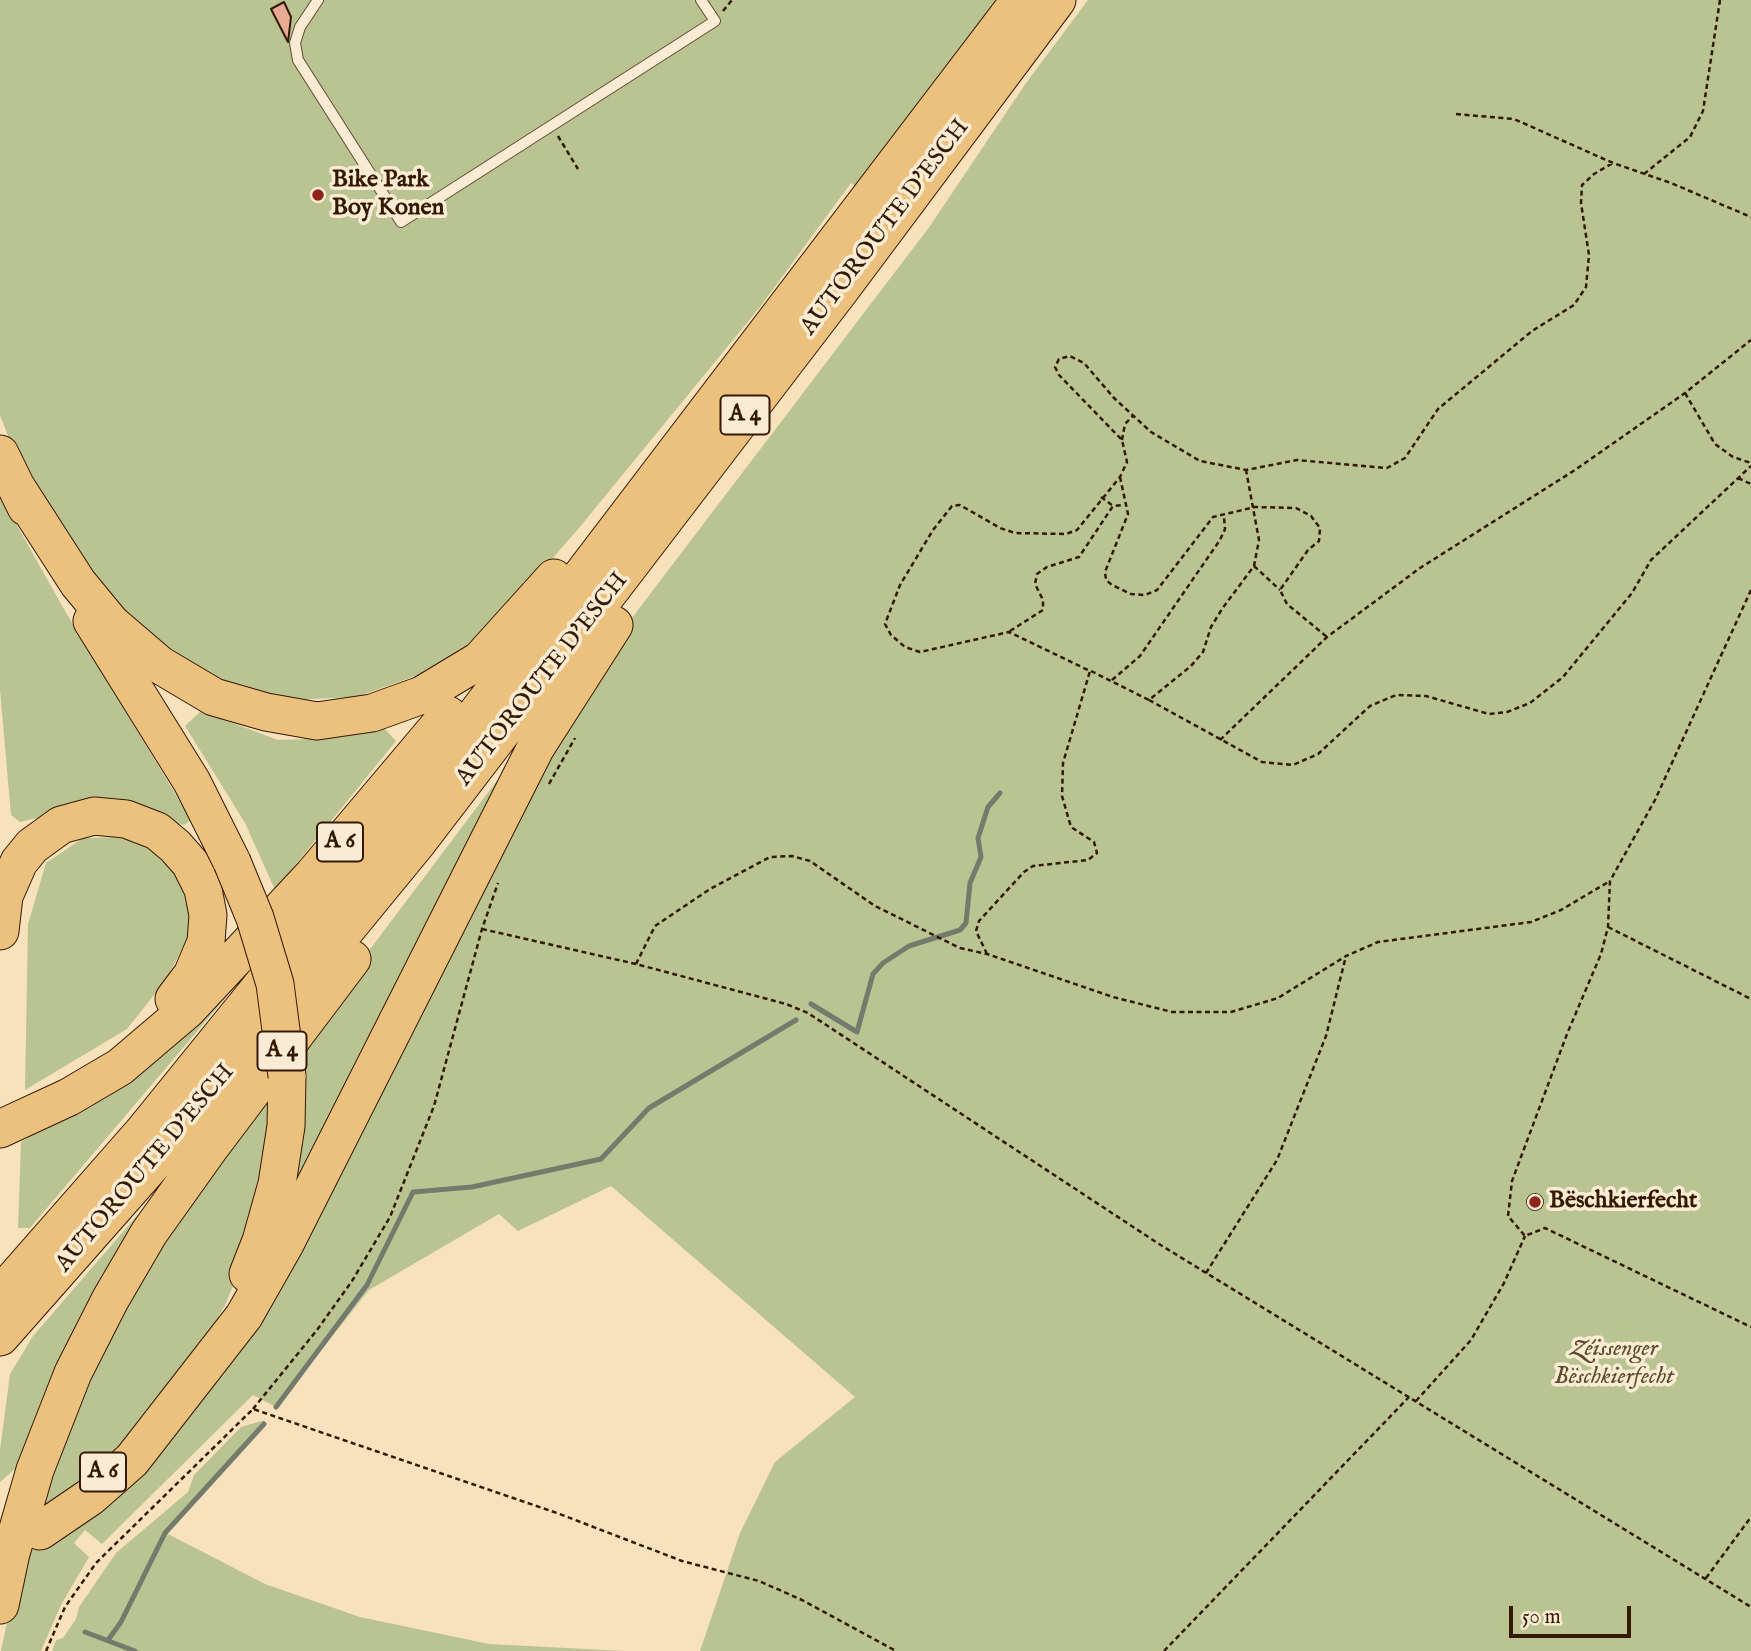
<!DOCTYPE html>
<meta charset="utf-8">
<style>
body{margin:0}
#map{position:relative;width:1751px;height:1651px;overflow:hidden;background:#f7e2bd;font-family:"IM FELL English",serif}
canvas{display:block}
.scale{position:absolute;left:1509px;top:1606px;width:122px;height:32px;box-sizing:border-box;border:4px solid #331902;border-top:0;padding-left:9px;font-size:21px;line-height:24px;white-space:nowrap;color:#331902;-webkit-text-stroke:5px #faecd4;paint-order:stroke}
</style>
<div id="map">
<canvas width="1751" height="1651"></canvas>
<div class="scale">50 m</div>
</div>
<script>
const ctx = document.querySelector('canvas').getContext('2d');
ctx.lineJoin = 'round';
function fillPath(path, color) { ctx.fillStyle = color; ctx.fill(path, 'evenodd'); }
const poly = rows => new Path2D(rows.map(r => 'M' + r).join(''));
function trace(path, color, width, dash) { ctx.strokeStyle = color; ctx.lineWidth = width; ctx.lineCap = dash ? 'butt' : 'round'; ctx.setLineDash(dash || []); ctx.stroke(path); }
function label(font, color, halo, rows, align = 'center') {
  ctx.font = font + ' "IM FELL English",serif'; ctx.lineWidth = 7; ctx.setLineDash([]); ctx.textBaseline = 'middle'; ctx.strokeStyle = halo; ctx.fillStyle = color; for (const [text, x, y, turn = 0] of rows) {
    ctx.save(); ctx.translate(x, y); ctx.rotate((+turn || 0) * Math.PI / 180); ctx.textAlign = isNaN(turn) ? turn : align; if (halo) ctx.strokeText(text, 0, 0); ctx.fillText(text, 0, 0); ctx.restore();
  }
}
const green = poly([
 [0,0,999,0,859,188,851,183,760,307,579,528,496,623,459,653,424,673,356,697,291,700,223,682,169,652,126,611,72,547,8,436,0,415],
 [1088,0,1751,0,1751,1651,700,1651,740,1533,775,1462,855,1397,611,1186,518,1231,499,1214,369,1290,276,1407,253,1395,102,1544,85,1530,74,1543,89,1557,61,1605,41,1651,1,1651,21,1555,117,1305,271,1083,272,1105,252,1239,226,1303,194,1360,155,1414,104,1464,38,1511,174,1430,286,1201,301,1041,532,734,625,627,930,226,1026,83],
 [0,495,65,611,191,820,184,825,118,810,64,812,20,822,11,815,0,690],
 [201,711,278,740,330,738,384,728,396,741,275,890,245,823,185,726],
 [123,837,160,854,184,885,191,931,166,980,127,1029,25,1090,28,924,46,863,83,838],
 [239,982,30,1228,18,1228,21,1142,141,1072],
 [198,1145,23,1462,0,1482,0,1450,10,1374,33,1336],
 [265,1420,166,1533,265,1584,360,1617,489,1644,625,1651,52,1651,56,1640,63,1638,76,1619,79,1607,116,1553,188,1492,194,1475,241,1427]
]);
const stream = poly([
 [811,1004,857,1032,873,974,883,963,909,946,960,930,966,923,970,883,981,857,978,838,988,807,1000,793],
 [276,1407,367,1285,413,1192,472,1187,601,1159,649,1108,796,1020],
 [85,1632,135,1651],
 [108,1640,121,1622,165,1533,264,1424]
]);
const building = poly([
 [284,2,291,17,288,42,271,9,284,2],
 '1527 1202a8 8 0 1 1 16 0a8 8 0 1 1-16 0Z'
]);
const path = poly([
 [723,11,732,0],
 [1456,114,1514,119,1613,163,1671,183,1751,217],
 [558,136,578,169],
 [1644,174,1690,137,1703,111,1720,0],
 [1685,393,1715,444,1733,457,1751,463],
 [1122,440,1125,424,1133,416],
 [1120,477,1128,514,1105,572,1106,580,1112,585,1131,594,1145,595,1157,590,1213,517,1255,507,1296,508,1311,516,1320,528,1319,541,1308,550,1280,590,1287,604,1327,637],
 [1738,478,1751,484],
 [1101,497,1113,506],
 [1254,566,1280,590],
 [1751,590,1655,800,1610,881,1608,927,1601,954,1567,1034,1512,1181,1508,1216,1525,1236,1545,1228,1751,1327],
 [1010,631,1043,610,1043,600,1035,584,1037,574,1047,567,1079,557,1113,506,1124,505],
 [1091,671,1149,700,1191,666,1203,652,1211,627,1222,609,1254,566,1259,540,1246,470],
 [1112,680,1140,656,1220,540,1225,529,1224,517],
 [1149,700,1262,762,1293,765,1318,754,1370,706,1396,695,1426,696,1489,714,1507,712,1530,703,1563,677,1632,593,1651,560,1751,466],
 [1220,740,1327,637,1420,568,1575,470,1685,393,1751,340],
 [549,784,575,738],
 [1608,927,1751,999],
 [482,929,636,964,786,1004,808,1013,1159,1244,1751,1607],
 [987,954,976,931,979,921,1024,872,1033,866,1088,860,1097,853,1094,842,1071,827,1062,796,1063,763,1090,671,1009,632,920,652,905,647,891,635,885,624,900,585,933,530,952,506,960,505,1000,528,1015,533,1066,534,1077,530,1120,477,1127,462,1122,440,1059,375,1055,367,1059,359,1070,356,1084,363,1114,398,1151,432,1200,461,1246,470,1297,460,1387,468,1405,458,1438,409,1532,331,1574,305,1586,287,1589,255,1581,203,1582,185,1594,174,1613,163],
 [636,964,655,926,710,889,770,857,792,856,810,861,875,906,960,948,987,954,1113,997,1172,1012,1231,1012,1278,998,1346,956,1378,942,1531,922,1561,910,1610,881],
 [1206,1273,1277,1160,1326,1036,1346,956],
 [1416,1401,1471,1340,1504,1283,1525,1236],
 [253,1409,317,1330,352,1281,390,1217,434,1106,482,929,498,883],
 [1706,1578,1751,1517],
 [46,1651,65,1607,96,1563,253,1409,557,1513,682,1561,759,1581,802,1600,896,1651],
 [1164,1651,1409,1397]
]);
const service = poly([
 [318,0,300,27,295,43,298,60,401,222,715,21,701,0]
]);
const motorway = poly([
 [0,454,26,507],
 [15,485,78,583,111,623,160,665,214,697,266,712,317,721,372,713,422,695,480,660,554,578],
 [92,621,192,782,232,862],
 [0,931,4,896,19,862,32,846,61,825,94,816,126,819,157,831,175,846,190,863,203,889,208,915,206,942,192,975,174,999],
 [0,1129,69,1097,120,1067,187,1010,313,875,448,715],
 [248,1274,261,1241,277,1184,286,1126,287,1076],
 [0,1295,144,1131,391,826,1020,0],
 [0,1337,165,1150,417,843,841,289,1057,0],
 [40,1531,90,1497,132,1460,244,1316,286,1242,536,747,614,625],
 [0,1605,11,1553,35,1470,73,1373,110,1300,149,1233,211,1146,352,959]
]);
const motorwayBridge = poly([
 [232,862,255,918,275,984,287,1076]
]);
const markers = [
 [318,195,7,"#8f2418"],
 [1535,1202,7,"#8f2418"]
];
const shields = [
 [745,415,49],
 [340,842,46],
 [282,1051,49],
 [103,1472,46]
];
const shieldNames = [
 ["A 4",745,415],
 ["A 6",340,842],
 ["A 4",282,1051],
 ["A 6",103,1472]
];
const poiNames = [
 ["Bike Park",332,181],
 ["Boy Konen",332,209],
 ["Bëschkierfecht",1549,1202]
];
const streetNames = [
 ["AUTOROUTE D'ESCH",886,228,-53],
 ["AUTOROUTE D'ESCH",543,680,-52],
 ["AUTOROUTE D'ESCH",146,1169,-50]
];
const parkNames = [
 ["Zéissenger",1614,1350],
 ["Bëschkierfecht",1614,1378]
];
fillPath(green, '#bac493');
trace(stream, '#737c6c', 5);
fillPath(building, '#e7aa92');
trace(building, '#331902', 2);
trace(service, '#644b31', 12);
trace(motorway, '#331902', 39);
trace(path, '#331902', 2.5, [5, 3.5]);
trace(service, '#faecd4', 10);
trace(motorway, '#ecc17e', 37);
trace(motorwayBridge, '#331902', 39, []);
trace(motorwayBridge, '#ecc17e', 37);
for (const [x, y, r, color] of markers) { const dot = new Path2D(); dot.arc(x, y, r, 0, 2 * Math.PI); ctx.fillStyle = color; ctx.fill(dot); trace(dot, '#faecd4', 2.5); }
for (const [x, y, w] of shields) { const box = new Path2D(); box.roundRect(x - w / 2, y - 19.5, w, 39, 5); ctx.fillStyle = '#faecd4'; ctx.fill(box); trace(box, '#331902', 2); }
label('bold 23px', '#331902', null, shieldNames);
label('bold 24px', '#331902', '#faecd4', poiNames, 'left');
label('24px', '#331902', '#faecd4', streetNames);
label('italic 24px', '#5c4c2e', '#faecd4', parkNames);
</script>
